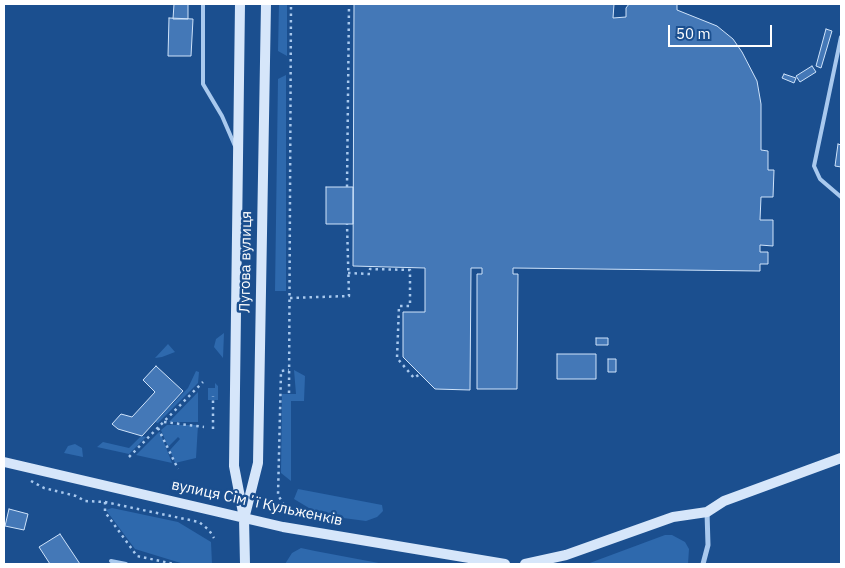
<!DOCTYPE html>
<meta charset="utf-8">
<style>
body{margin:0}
#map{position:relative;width:845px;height:568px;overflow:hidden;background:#1b4f8f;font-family:"IBM Plex Sans",sans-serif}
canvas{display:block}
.frame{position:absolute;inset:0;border:5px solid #fff;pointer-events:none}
.scale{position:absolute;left:668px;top:25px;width:104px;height:22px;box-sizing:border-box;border:2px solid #fff;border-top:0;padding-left:6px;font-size:15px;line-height:18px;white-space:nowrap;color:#fff;-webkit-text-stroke:4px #1b4f8f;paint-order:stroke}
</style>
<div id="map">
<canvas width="845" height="568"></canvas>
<div class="frame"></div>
<div class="scale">50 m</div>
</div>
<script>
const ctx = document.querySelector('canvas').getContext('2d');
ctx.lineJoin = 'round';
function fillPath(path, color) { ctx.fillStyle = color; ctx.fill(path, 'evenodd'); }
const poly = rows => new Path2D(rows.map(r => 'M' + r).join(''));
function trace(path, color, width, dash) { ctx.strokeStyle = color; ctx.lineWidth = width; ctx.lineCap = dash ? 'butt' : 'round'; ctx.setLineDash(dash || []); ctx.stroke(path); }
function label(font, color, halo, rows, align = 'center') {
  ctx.font = font + ' "IBM Plex Sans",sans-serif'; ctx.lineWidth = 5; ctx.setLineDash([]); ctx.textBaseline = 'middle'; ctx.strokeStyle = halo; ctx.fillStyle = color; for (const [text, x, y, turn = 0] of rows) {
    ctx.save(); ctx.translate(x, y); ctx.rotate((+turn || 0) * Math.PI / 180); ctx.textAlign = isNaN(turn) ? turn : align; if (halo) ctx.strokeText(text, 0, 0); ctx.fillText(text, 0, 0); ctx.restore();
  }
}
const green = poly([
 [279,4,287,4,287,56,278,51],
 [286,75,286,291,275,291,278,79],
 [224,333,223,358,214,347,216,339],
 [168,344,175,352,162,357,155,358],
 [294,370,305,376,304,401,291,401,291,481,281,473,282,394,296,394],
 [196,371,199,372,198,383,158,423,155,422,188,388],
 [215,383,218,386,218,400,208,400,208,388,215,388],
 [198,392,198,422,169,422],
 [167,425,198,425,196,458,175,463,170,450,180,439,178,437,168,447,161,430],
 [159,432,160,432,172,463,136,455],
 [141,436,146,437,129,454,97,447,103,442,129,448],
 [75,444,82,448,83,457,64,453,68,446],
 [298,489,382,505,383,511,377,517,366,521,313,514,314,511,294,499],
 [112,508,178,522,211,542,212,564,184,564,135,549,106,510],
 [665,535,672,535,685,542,689,549,688,564,587,564],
 [301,548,315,551,384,564,285,564,292,553]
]);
const building = poly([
 [174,4,188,4,188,19,173,19,174,4],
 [354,4,614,4,613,18,626,17,626,8,629,4,677,4,677,10,717,26,733,39,742,52,757,81,761,104,761,150,768,151,768,170,774,170,773,197,761,197,760,220,773,220,773,246,760,245,760,252,768,252,768,264,760,264,760,271,513,268,513,274,518,274,517,389,477,389,477,274,482,274,482,268,471,268,470,390,435,389,403,357,403,312,425,312,425,268,353,266,354,4],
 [169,18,193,19,191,56,168,56,169,18],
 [826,29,832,31,821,68,816,66,826,29],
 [812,66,816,72,800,82,796,76,812,66],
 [784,74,796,78,794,83,782,78,784,74],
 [838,144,841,145,841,167,835,166,838,144],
 [326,187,353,187,353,224,326,224,326,187],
 [596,338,608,338,608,345,596,345,596,338],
 [557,354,596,354,596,379,557,379,557,354],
 [608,359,616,359,616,372,608,372,608,359],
 [156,366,183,391,142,436,118,429,112,424,121,414,132,417,155,392,143,380,156,366],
 [9,509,28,514,24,530,5,526,9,509],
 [60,534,80,564,50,564,39,547,60,534]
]);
const path = poly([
 [347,187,349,4],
 [348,273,370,274,370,269,410,270,410,306,399,306,397,358,414,378,420,374],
 [290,298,349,296,347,224],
 [289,393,291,4],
 [164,422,204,427],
 [158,428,178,469],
 [213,429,213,396],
 [129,457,203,382],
 [31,481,44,488,76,496,85,501,105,502,199,522,209,530,214,538],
 [105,502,105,512,137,556,174,564],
 [284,505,278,495,281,371,289,370]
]);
const lane = poly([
 [203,4,203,84,222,116,235,146],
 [841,37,814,166,820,179,841,197],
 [111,561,126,564]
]);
const street = poly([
 [703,564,708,545,707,512]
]);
const secondary = poly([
 [240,4,234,466,244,518,245,564],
 [4,462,283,527,505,564],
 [245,515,258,463,266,4],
 [525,564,566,555,673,517,707,512,724,501,841,458]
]);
const streetNames = [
 ["Лугова вулиця",246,262,-89],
 ["вулиця Сімʼї Кульженків",257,503,12]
];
fillPath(green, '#2e69ad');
fillPath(building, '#4478b7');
trace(building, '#cfe3fa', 1);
trace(path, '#a9c9ee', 2.5, [2.5, 4]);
trace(lane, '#a9c9ee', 4);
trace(street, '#a9c9ee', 5);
trace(secondary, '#d6e6fa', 10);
label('15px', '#fff', '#1b4f8f', streetNames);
</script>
